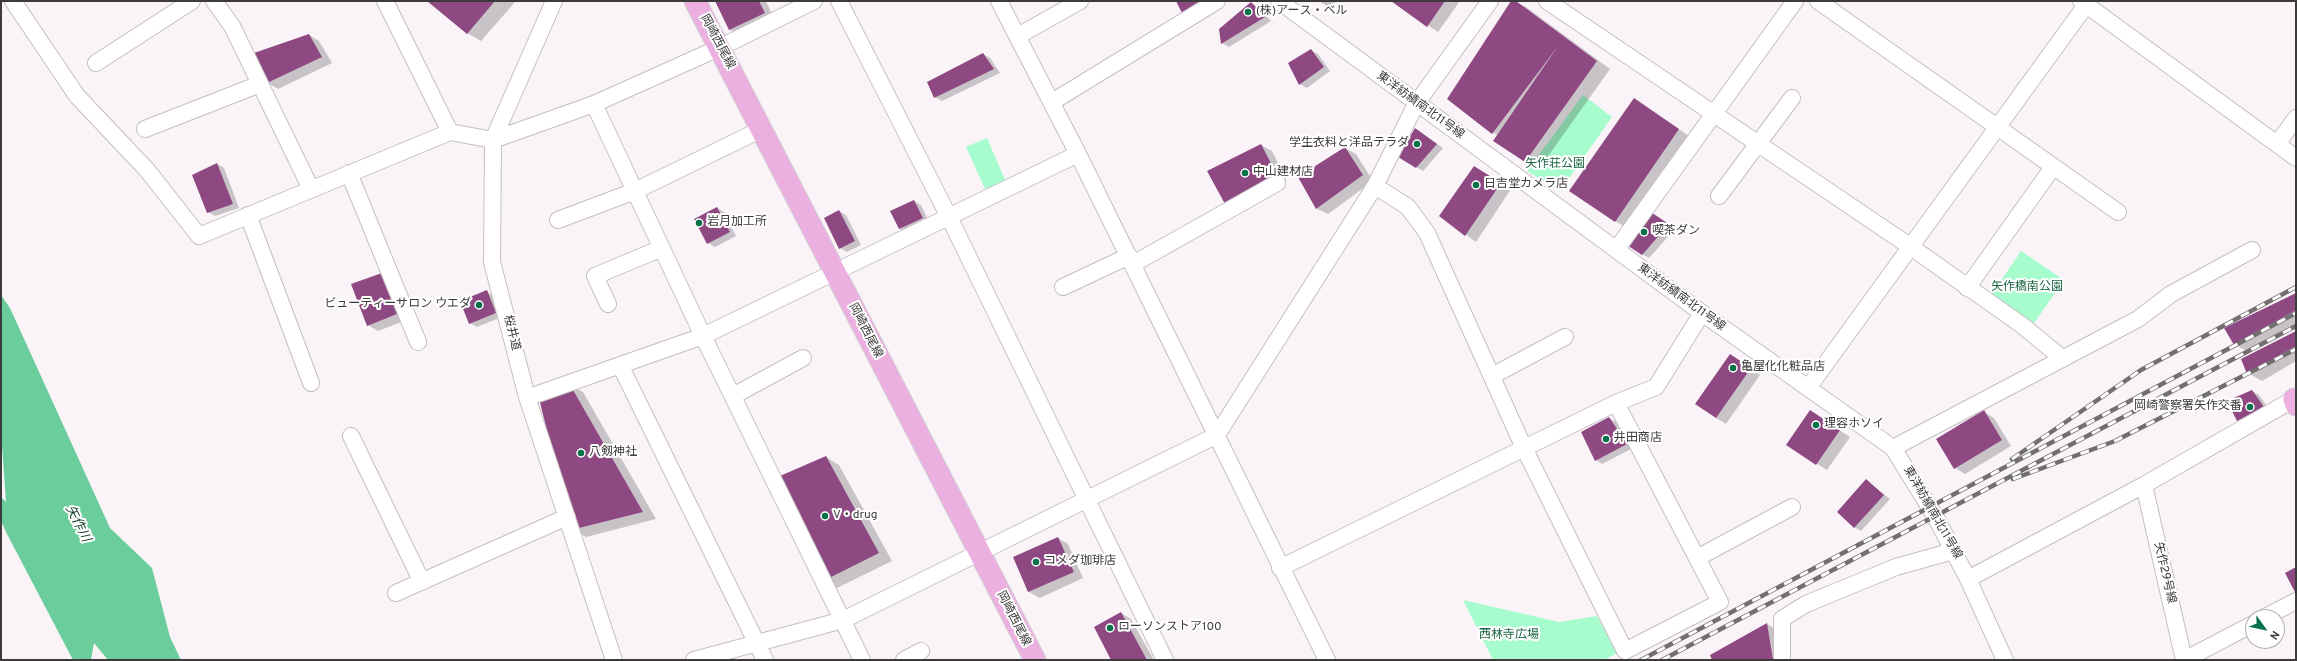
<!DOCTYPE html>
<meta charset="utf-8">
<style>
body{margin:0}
#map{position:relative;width:2297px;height:661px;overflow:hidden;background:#faf4f9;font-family:Overpass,sans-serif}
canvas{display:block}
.frame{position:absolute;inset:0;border:2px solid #3c3a3b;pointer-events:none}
.north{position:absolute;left:2245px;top:609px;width:40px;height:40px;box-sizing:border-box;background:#fff;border:1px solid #b1b0b1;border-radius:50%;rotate:123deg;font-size:11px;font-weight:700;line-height:16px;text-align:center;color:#3c3a3b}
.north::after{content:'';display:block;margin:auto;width:14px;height:18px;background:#077149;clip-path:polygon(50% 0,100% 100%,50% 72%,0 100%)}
</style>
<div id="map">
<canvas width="2297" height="661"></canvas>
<div class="frame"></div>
<div class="north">N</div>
</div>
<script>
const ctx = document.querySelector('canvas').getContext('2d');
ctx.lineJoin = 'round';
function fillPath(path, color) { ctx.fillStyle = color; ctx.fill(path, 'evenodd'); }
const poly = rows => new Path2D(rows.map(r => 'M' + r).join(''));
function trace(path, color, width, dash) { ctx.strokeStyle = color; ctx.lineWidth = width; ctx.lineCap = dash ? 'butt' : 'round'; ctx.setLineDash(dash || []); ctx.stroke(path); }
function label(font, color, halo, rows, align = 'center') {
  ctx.font = font + ' Overpass,"Noto Sans JP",sans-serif'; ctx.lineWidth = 4; ctx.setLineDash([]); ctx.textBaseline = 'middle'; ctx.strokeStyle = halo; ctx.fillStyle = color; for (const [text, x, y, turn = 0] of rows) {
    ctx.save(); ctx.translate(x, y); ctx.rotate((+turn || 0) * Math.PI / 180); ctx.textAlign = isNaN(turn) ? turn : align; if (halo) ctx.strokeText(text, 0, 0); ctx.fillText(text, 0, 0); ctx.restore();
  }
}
const green = poly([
 [1583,95,1612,117,1560,191,1527,171],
 [987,138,1006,182,986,191,966,147],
 [2021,251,2064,280,2032,326,1989,298],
 [1463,600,1559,622,1597,616,1617,653,1604,660,1493,660]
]);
const water = poly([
 [1,295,10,308,110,528,152,568,170,637,181,660,108,660,94,643,91,660,73,660,7,534,1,521,1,497,6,502,1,432]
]);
const shadow = poly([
 [428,1,516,1,481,41,467,33],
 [716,1,766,1,774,19,740,36,730,30],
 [1319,1,1336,1,1330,8],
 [1393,1,1460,1,1438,32],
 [1512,1,1526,7,1610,69,1539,169,1525,161,1498,136,1448,99],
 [1251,3,1258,7,1271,21,1229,47,1222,43],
 [309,35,319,41,332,63,278,89,268,83],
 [1311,50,1318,54,1330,71,1307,88,1300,84],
 [983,54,990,58,1000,73,942,101,935,97],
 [1634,99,1692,138,1629,229,1615,221],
 [1416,129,1443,148,1423,171,1399,156],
 [1261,145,1272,151,1286,179,1236,210],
 [1345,148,1356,154,1373,181,1328,214,1317,209,1299,178],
 [217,164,224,168,239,208,215,216,208,212],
 [1484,173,1511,189,1476,242,1441,216],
 [914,201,921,205,929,222,906,233,900,229],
 [717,208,724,212,736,236,715,247,708,243],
 [839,211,846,215,861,245,847,252,840,248],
 [1656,216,1675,229,1649,258,1642,254],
 [382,274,407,320,378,331,368,325],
 [487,292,494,296,502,317,477,327,470,323],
 [2296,294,2296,325,2248,352,2234,344],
 [2296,332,2296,361,2262,381,2248,373],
 [1730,355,1760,375,1726,424,1716,418],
 [569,384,583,392,656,519,586,537,572,529],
 [2252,391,2259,395,2270,411,2245,424,2238,420],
 [1984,412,1994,418,2011,446,1965,474,1955,468],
 [1609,418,1616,422,1633,448,1602,464,1596,460],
 [1820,418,1850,437,1827,470,1788,445],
 [826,457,839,465,892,561,837,588,824,580],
 [1866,480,1890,499,1861,531,1854,527],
 [1058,538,1068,544,1083,578,1040,598,1029,592,1014,558],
 [1121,613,1131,619,1154,660,1112,660],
 [1767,624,1777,630,1782,660,1713,660]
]);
const building = poly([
 [427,1,495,1,467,34],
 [715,1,759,1,765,13,729,30],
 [1176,1,1202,1,1182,13],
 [1391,1,1445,1,1427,27],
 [1511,1,1516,1,1597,61,1525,162,1493,141,1558,46,1492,134,1447,99],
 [1251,2,1265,17,1221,44,1219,29],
 [309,34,322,57,267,83,254,53],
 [1311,49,1324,67,1299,85,1288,63],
 [983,53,994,69,934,98,927,82],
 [1634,98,1679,129,1615,222,1569,191],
 [1415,128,1437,144,1416,168,1398,157],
 [1261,144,1276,173,1225,204,1207,171],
 [1345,147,1363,175,1316,209,1298,177],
 [217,163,233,204,207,213,192,175],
 [1474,166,1501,183,1465,236,1439,216],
 [914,200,923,218,899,229,890,211],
 [717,207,730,232,707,244,694,219],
 [839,210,855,241,839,249,824,218],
 [1649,211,1669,224,1642,255,1627,245],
 [382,273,397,314,367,326,351,284],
 [487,290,496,313,469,324,460,301],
 [2296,293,2296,310,2234,345,2224,328],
 [2296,331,2296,346,2247,374,2241,359],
 [1730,354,1751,368,1716,418,1695,404],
 [569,383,643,512,571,530,538,394],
 [2252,390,2264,407,2237,421,2227,401],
 [1810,410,1840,430,1816,465,1786,445],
 [1984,410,2002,440,1954,469,1936,439],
 [1609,417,1627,444,1595,461,1581,432],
 [826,456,879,553,823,581,773,479],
 [1866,479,1884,495,1854,528,1837,512],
 [1058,537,1074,572,1028,592,1013,557],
 [2296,567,2296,594,2285,573],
 [1121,612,1147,660,1111,660,1094,627],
 [1767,623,1773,660,1712,660,1710,655]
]);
const minor = poly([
 [13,1,77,96,147,170,199,236,450,132,493,140,594,104,721,47,814,1],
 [214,1,232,26,311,189],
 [385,1,450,132],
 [554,1,493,140,492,262,527,397,614,660],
 [839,1,949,217,1165,660],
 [999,1,1078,154,1327,660],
 [1279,1,1702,313,1893,448,1935,516,1968,579,2005,660],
 [1547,1,1911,247,2023,326,2063,359],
 [1818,1,2118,212],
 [2081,1,2296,158],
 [1018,36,1080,1],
 [96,63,192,1],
 [1052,102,1217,1],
 [594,104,703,336,862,660],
 [145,129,260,84],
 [2277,144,2296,118],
 [349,173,418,342],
 [1375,186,1408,207,1427,233,1524,448,1625,651,1720,602,1697,558],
 [1719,196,1792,98],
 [248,215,311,383],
 [558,220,635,191,762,129],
 [1616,250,1795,1],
 [1133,264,1277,183],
 [1063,287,1129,256],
 [1967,288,2053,167],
 [608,304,595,276,662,248],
 [620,365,765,660],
 [1492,376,1565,337],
 [1808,388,2089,1],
 [538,394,703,336,1078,154],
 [733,396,803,358],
 [1616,403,1697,558,1792,507],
 [351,436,422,582],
 [1893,448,2138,319,2171,294,2252,250],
 [2144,485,2184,660],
 [1280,568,1616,403,1656,387,1702,313],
 [1968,579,2144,485,2294,399,2296,396],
 [396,593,567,517],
 [2265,617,2296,601],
 [694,660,843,620,1217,435,1375,186,1416,104,1490,1],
 [904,660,921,651],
 [1782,660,1782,619,1806,604,1896,567,1953,551],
 [2184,660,2253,624]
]);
const major = poly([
 [695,1,1035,660],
 [2294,399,2296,405]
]);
const rail = poly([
 [2012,459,2141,370,2296,287],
 [2013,479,2115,441,2296,349],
 [1641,660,2296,313],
 [1662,660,2296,326]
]);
const markers = [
 [1248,12,4,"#077149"],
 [1417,144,4,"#077149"],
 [1245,173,4,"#077149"],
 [1476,185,4,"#077149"],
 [699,223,4,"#077149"],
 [1644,232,4,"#077149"],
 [479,305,4,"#077149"],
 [1733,368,4,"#077149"],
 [2250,407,4,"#077149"],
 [1816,425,4,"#077149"],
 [1606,439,4,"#077149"],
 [581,453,4,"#077149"],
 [825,516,4,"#077149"],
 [1036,562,4,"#077149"],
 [1110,628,4,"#077149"]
];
const poiNames = [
 ["(株)アース・ベル",1256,12],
 ["学生衣料と洋品テラダ",1409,144,"right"],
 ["中山建材店",1253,173],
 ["日吉堂カメラ店",1484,185],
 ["岩月加工所",707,223],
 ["喫茶ダン",1652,232],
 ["ビューティーサロン ウエダ",471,305,"right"],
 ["亀屋化化粧品店",1741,368],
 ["岡崎警察署矢作交番",2242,407,"right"],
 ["理容ホソイ",1824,425],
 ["井田商店",1614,439],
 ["八剱神社",589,453],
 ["V・drug",833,516],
 ["コメダ珈琲店",1044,562],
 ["ローソンストア100",1118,628]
];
const streetNames = [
 ["岡崎西尾線",717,42,62],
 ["東洋紡績南北11号線",1420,106,36],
 ["東洋紡績南北11号線",1681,298,36],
 ["岡崎西尾線",865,331,63],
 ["桜井道",511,333,76],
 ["東洋紡績南北11号線",1932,513,60],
 ["矢作29号線",2164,573,77],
 ["岡崎西尾線",1013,619,63]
];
const parkNames = [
 ["矢作荘公園",1555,165],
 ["矢作橋南公園",2027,288],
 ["西林寺広場",1509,636]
];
const waterNames = [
 ["矢作川",77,524,63]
];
fillPath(green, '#a6fccd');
fillPath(water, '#6acd9b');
fillPath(shadow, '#0003');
fillPath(building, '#8f4982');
trace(minor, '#c5bfc3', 18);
trace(major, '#d4d4d4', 23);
trace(minor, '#fff', 16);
trace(major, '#ebafe0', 21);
trace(rail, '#726f71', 4.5);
trace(rail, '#fff', 3, [9]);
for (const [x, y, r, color] of markers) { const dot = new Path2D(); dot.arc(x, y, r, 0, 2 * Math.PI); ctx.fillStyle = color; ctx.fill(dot); trace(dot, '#fff', 1.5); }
label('12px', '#3c3a3b', '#fff', poiNames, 'left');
label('12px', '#3c3a3b', '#fff', streetNames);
label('12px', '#1d6645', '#fff', parkNames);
label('italic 13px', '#1a442f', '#fff', waterNames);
</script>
